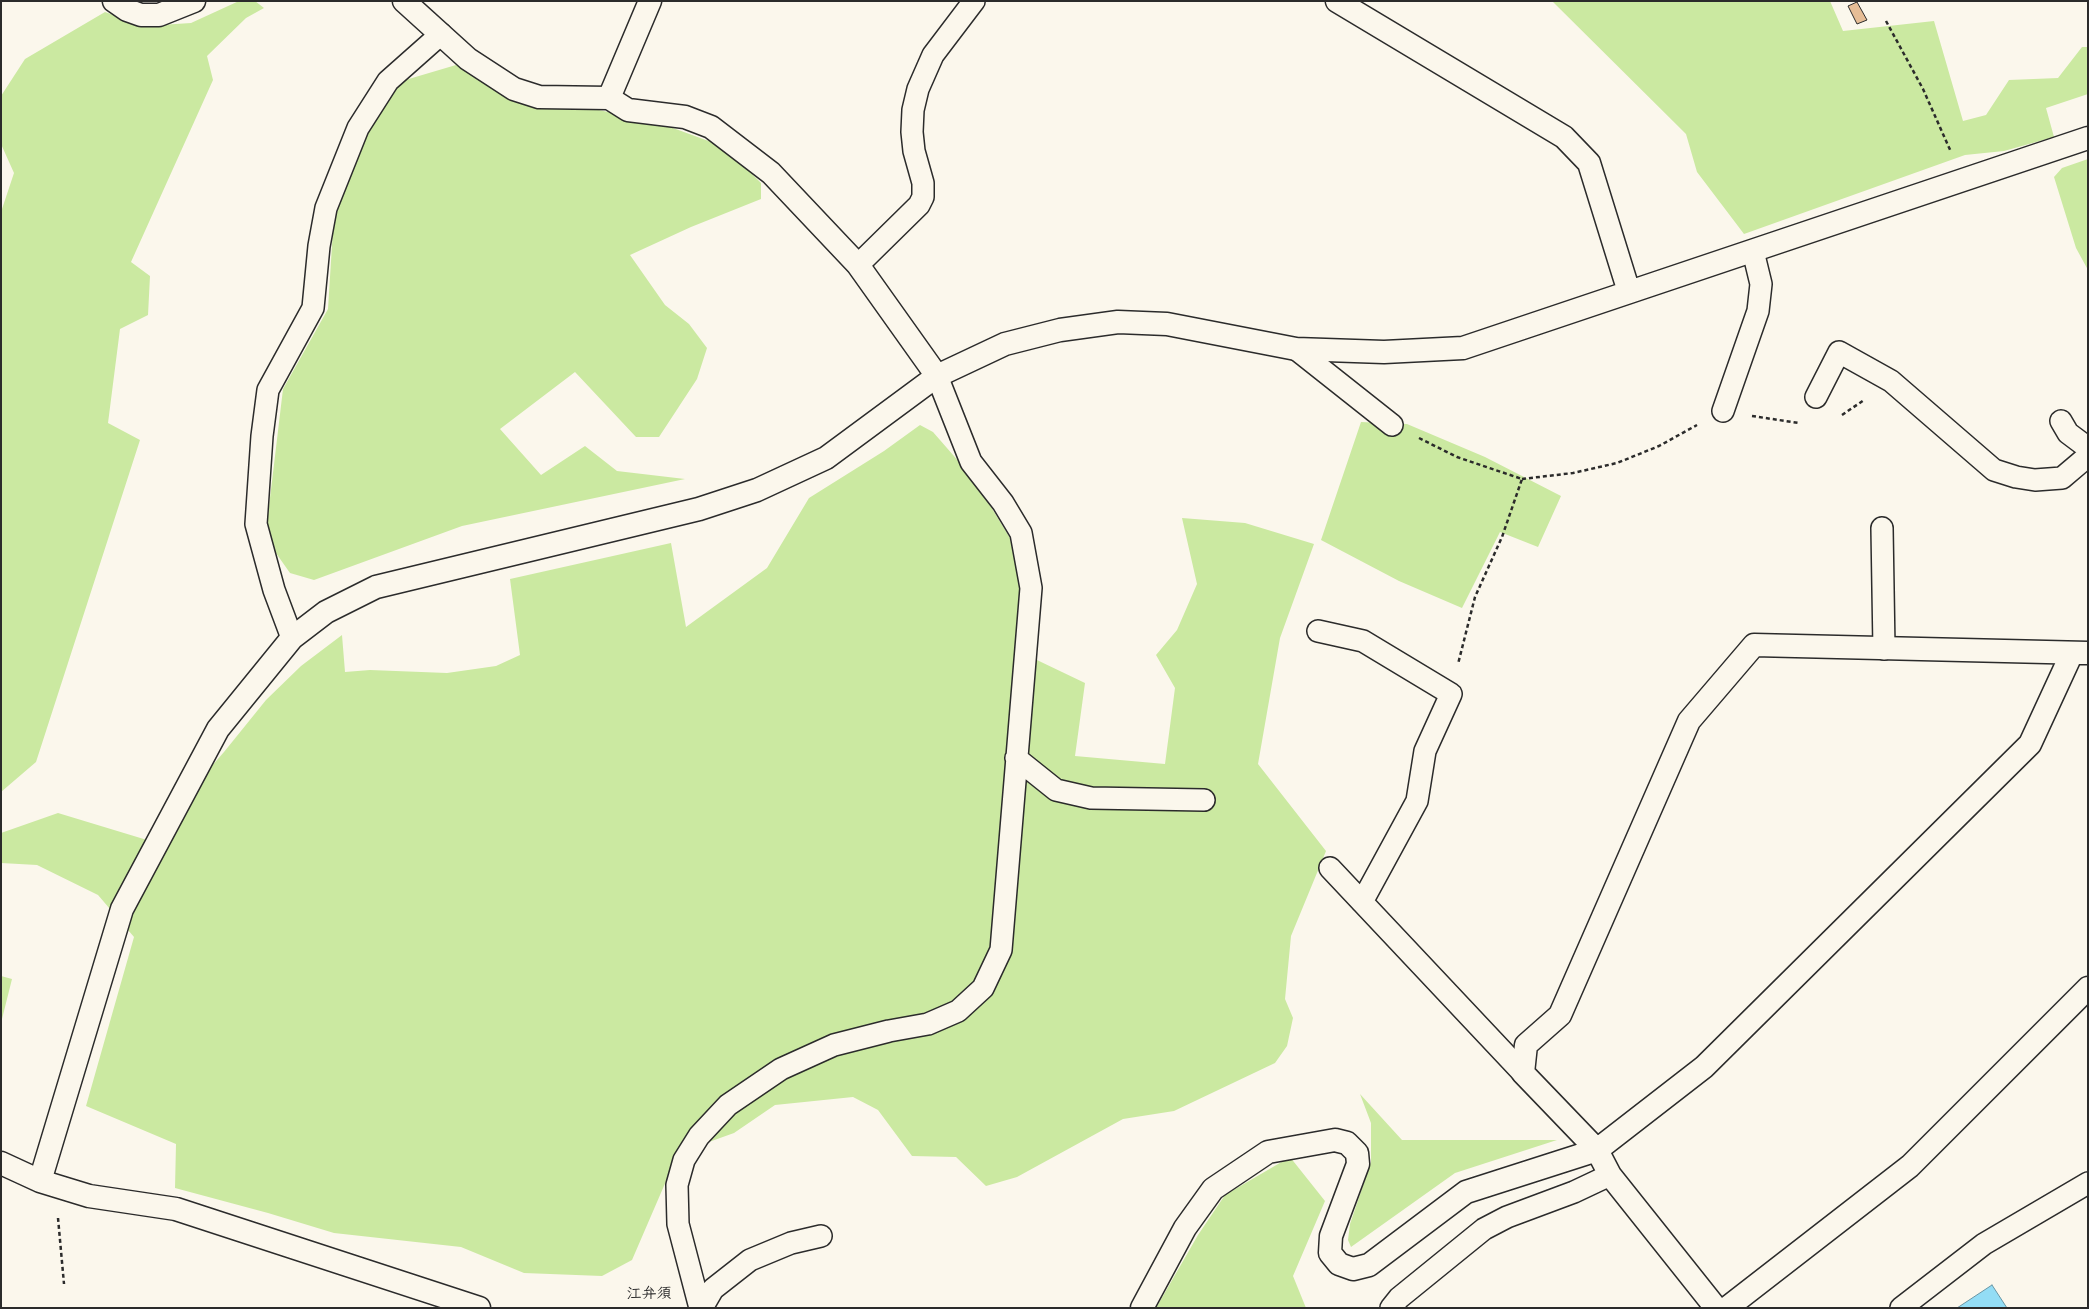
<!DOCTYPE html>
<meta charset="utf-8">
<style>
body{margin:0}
#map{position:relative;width:2089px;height:1309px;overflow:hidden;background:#fbf7ec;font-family:"Balsamiq Sans",sans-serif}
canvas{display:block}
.frame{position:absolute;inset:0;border:2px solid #2b2b2b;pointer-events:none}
</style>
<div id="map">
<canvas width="2089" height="1309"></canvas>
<div class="frame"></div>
</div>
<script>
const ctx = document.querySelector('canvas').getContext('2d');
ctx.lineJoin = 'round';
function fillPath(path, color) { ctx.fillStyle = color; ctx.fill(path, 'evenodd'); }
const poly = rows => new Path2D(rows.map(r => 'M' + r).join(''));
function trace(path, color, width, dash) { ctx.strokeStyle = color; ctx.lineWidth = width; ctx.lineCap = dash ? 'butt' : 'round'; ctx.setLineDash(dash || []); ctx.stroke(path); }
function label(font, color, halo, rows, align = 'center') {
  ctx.font = font + ' "Balsamiq Sans","Klee One",sans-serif'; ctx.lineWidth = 3.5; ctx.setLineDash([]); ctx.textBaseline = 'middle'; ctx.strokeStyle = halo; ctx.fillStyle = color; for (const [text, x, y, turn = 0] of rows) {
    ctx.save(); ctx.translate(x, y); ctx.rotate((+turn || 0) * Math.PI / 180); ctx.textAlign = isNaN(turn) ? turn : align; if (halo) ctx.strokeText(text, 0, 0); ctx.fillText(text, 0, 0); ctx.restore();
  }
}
const green = poly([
 [239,1,255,1,264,8,246,18,207,56,213,80,131,262,150,276,148,315,120,329,108,423,140,440,36,762,1,792,1,212,14,173,1,144,1,96,25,59,105,12,145,26,191,23],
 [1552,1,1830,1,1843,31,1934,21,1963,121,1986,115,2009,80,2058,78,2082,47,2088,47,2088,94,2046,108,2054,137,2004,151,1965,155,1744,234,1697,172,1686,134],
 [456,65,523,99,590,108,662,124,725,147,761,183,761,199,691,227,630,255,665,305,689,324,707,348,697,379,659,437,636,437,575,372,500,429,541,475,585,446,617,471,685,479,462,526,314,580,290,573,271,546,267,523,283,389,328,309,334,213,373,120,402,81],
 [2088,159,2088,270,2076,248,2054,177,2062,168],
 [1361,422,1407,424,1485,457,1561,496,1538,547,1500,532,1462,608,1399,581,1321,540],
 [920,425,933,432,974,479,1010,538,1020,587,1016,650,1085,683,1075,756,1165,764,1175,688,1156,655,1177,630,1197,584,1182,518,1245,523,1314,544,1280,638,1258,764,1326,851,1291,936,1285,999,1293,1018,1287,1046,1275,1063,1174,1111,1123,1119,1017,1177,986,1186,956,1157,912,1156,878,1110,853,1097,775,1105,734,1133,695,1147,676,1158,632,1260,602,1276,524,1273,461,1247,334,1233,268,1213,175,1188,176,1144,86,1106,134,937,98,895,37,865,1,863,1,833,58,813,147,840,224,752,266,700,301,666,342,635,345,672,370,670,447,673,496,666,520,655,510,579,671,543,686,627,767,568,809,498,884,451],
 [1,976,12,979,1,1023],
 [1360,1094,1402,1140,1557,1140,1455,1173,1351,1247,1348,1240,1350,1224,1371,1162,1371,1123],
 [1290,1157,1325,1201,1293,1276,1306,1308,1156,1308,1198,1235,1225,1195]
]);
const water = poly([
 [1992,1285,2007,1308,1957,1308,1992,1285]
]);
const building = poly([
 [1857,2,1867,20,1857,24,1848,6,1857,2]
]);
const path = poly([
 [1886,21,1923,89,1951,152],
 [1842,415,1864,400],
 [1752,416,1799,423],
 [1419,438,1457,457,1522,479,1502,537,1475,597,1458,664],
 [1522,479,1573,473,1617,463,1659,446,1697,425],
 [58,1218,64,1284]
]);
const service = poly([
 [858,265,919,205,923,197,923,183,914,151,912,132,913,110,918,89,933,55,974,1],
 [1296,349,1392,425],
 [1816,397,1839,352,1891,381,1994,470,2016,477,2035,480,2062,478,2088,456],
 [1723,411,1758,311,1761,284,1753,251],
 [2061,421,2068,433,2088,448],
 [1882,528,1884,649],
 [1318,631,1363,641,1451,694,1425,751,1417,801,1362,902],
 [292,638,274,590,256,524,262,436,268,390,313,308,319,246,326,208,358,128,388,81,441,34],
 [1016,758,1056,790,1091,798,1204,800],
 [1330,868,1523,1073],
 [700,1308,678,1224,677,1185,684,1160,699,1136,728,1105,781,1069,834,1045,889,1031,928,1024,958,1011,983,988,1001,950,1031,588,1021,533,1003,503,971,462,937,376],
 [702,1308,713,1289,750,1260,791,1243,821,1236],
 [1391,1308,1399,1298,1484,1229,1507,1217,1574,1192,1610,1175],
 [1901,1308,1984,1244,2088,1183]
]);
const minor = poly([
 [114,1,127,10,141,15,159,15,194,1],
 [404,1,468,59,514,89,539,97,609,98,628,110,685,117,711,127,771,173,858,265,937,376],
 [1337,1,1564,137,1589,163,1629,292],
 [609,98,650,1],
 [1,1163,40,1181,89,1196,176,1209,479,1308],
 [40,1181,122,909,218,729,292,638,326,612,376,587,699,509,757,490,826,458,937,376,1005,344,1060,330,1118,322,1167,324,1296,349,1384,352,1463,348,2088,138],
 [1142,1308,1185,1228,1213,1189,1268,1152,1335,1140,1347,1143,1357,1153,1358,1164,1331,1236,1330,1253,1339,1264,1353,1269,1369,1265,1466,1192,1597,1150,1704,1067,2030,744,2072,653],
 [1716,1308,1610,1175,1597,1150,1523,1073,1526,1045,1560,1015,1689,721,1754,645,2088,653],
 [1727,1308,1910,1166,2088,988]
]);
const quarterNames = [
 ["江弁須",649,1294]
];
fillPath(green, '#cbe9a1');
fillPath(water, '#93ddf5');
trace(water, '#6996a4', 1);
fillPath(building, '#e6bd96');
trace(building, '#2b2b2b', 1);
trace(service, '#2b2b2b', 24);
trace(minor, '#2b2b2b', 25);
trace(path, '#2b2b2b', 2.5, [4, 3]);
trace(service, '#fbf7ec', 21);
trace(minor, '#fbf7ec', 22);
label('bold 15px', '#2b2b2b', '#fbf7ec', quarterNames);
</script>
